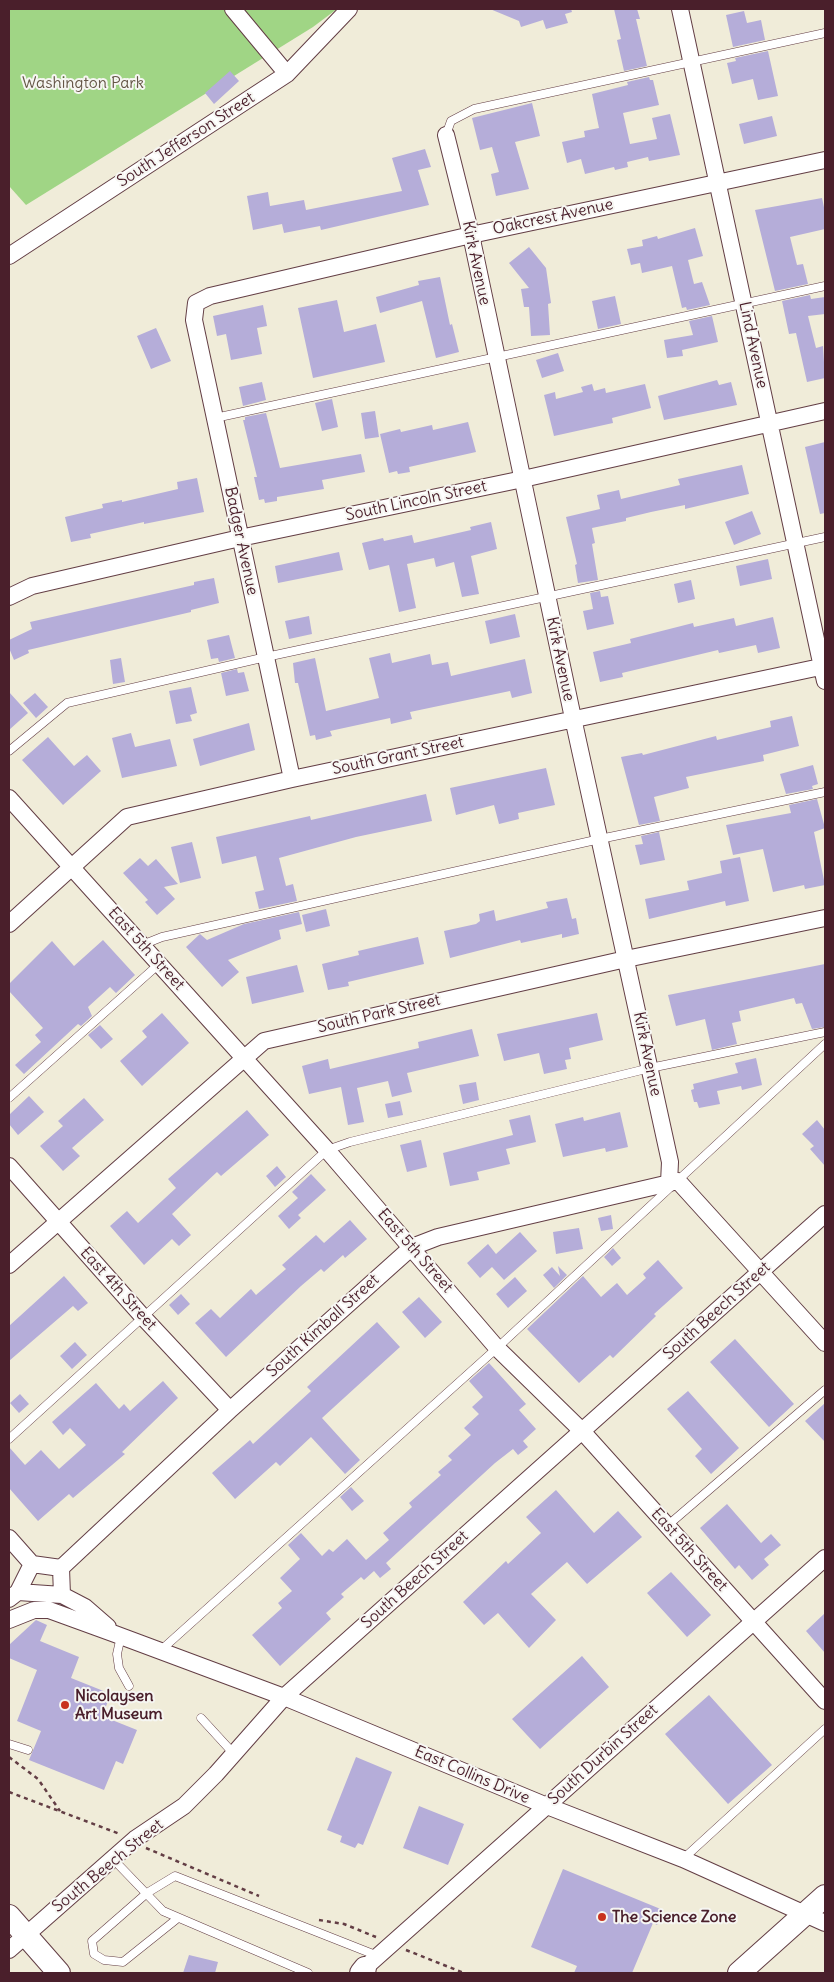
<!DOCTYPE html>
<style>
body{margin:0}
#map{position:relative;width:834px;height:1982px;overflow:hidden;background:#f0ecd9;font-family:Delius,sans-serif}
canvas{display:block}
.frame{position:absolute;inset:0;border:10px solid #4a1f2b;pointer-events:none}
</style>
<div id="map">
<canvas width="834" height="1982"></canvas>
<div class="frame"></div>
</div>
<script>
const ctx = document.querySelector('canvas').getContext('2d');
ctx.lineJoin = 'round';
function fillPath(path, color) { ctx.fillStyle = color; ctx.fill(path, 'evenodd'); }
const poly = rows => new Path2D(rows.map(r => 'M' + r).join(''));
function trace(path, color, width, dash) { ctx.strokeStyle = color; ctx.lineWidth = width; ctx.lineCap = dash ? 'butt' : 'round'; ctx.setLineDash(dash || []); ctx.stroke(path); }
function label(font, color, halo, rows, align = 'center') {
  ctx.font = font + ' Delius,sans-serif'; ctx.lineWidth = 4; ctx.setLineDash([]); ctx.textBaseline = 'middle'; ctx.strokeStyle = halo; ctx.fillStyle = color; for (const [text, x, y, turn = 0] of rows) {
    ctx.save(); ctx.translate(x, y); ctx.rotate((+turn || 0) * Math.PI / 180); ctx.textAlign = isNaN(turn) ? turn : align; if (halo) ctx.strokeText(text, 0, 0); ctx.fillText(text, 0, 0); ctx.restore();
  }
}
const green = poly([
 [9,9,337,9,313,27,26,205,9,186]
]);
const building = poly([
 [490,9,571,9,572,12,565,14,568,23,546,29,543,20,521,27,519,21],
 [614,9,637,9,640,19,636,19,647,66,624,71,617,40,621,39],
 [744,11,747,23,761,20,765,40,733,47,726,15],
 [768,51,778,96,758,100,753,79,732,84,727,63,736,61,735,58],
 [230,71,239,81,214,104,205,93],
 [649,77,650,80,653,80,659,105,623,113,630,144,657,139,652,118,670,114,680,155,649,161,648,157,627,162,628,167,615,170,614,167,585,174,581,159,567,163,562,142,585,137,584,131,599,128,592,94,628,85,627,82],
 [532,103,540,136,515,142,529,189,496,196,491,174,499,172,492,147,480,150,472,118],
 [772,116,777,136,744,144,739,124],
 [425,149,431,167,418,170,429,205,321,230,320,226,284,233,282,224,253,230,247,196,268,192,270,206,304,200,306,210,402,191,392,158],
 [822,198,825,212,825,229,790,237,797,265,803,264,808,284,775,291,755,210],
 [695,228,703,256,688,260,694,284,702,282,710,305,687,310,686,307,682,308,672,266,642,273,640,263,631,265,627,249,643,246,642,240,657,236,658,239],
 [529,247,546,268,551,303,548,304,550,335,531,336,529,307,524,307,521,289,529,288,509,263],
 [440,277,450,325,452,324,459,352,436,358,422,301,380,313,376,297,419,285,418,281],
 [810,295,811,299,825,297,825,314,808,316,816,348,823,346,825,378,807,382,796,333,789,334,782,301],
 [615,296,621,324,598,329,592,301],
 [337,300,344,332,376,324,385,362,313,378,298,308],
 [263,305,267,326,257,328,262,354,231,360,226,334,217,336,213,316],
 [712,316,718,342,682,350,683,356,667,358,664,340,693,335,689,321],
 [156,328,171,361,151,369,137,336],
 [558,353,564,371,542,378,536,360],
 [717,380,719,385,731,382,737,405,664,420,658,396],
 [262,382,266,400,243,406,239,387],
 [592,384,594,391,605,388,606,393,645,384,651,408,612,418,613,423,554,436,544,395,555,392,556,399,583,392,581,387],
 [332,399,338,427,322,431,315,403],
 [375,411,379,437,365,439,361,413],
 [266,413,280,468,361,454,365,472,322,480,324,489,277,497,277,501,265,503,264,499,259,500,254,477,257,477,243,420,245,420,245,417],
 [468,422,476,452,409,467,410,472,398,474,397,471,389,473,380,434,400,429,401,432,432,425,433,430],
 [825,442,825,513,820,514,805,447],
 [742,465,749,494,685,509,685,505,651,512,626,518,626,521,592,528,595,543,592,544,598,580,578,583,575,565,577,564,566,517,600,509,597,495,619,490,621,499,680,485,678,479],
 [197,478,204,512,144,524,144,522,90,534,91,538,71,542,65,517,103,508,102,504,122,500,122,502,178,489,177,482],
 [752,511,761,534,734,545,725,522],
 [491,522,497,549,471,556,479,594,462,597,454,562,436,567,434,558,407,564,416,608,399,612,389,565,369,570,362,543,383,538,384,541,412,535,414,543,471,530,470,527],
 [339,552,343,570,278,583,275,566],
 [768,559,772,579,740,586,736,566],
 [214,578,219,603,191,610,191,612,28,650,29,653,14,660,9,648,9,640,32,629,30,622,194,585,194,582],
 [691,580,695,599,678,603,674,584],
 [600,591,601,597,608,596,614,624,587,630,583,611,593,609,590,593],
 [515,614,520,637,490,644,485,621],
 [309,616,312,634,289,639,285,621],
 [773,617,780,648,758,653,756,645,719,653,718,650,622,673,623,677,600,682,593,652,631,643,630,639,693,623,694,627,734,618,736,626],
 [229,635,235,658,219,662,218,658,211,659,207,640],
 [390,653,392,663,430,654,432,665,448,662,451,676,525,659,532,693,512,698,510,691,410,712,412,719,391,724,390,718,330,731,332,736,316,740,315,735,310,736,298,683,295,683,293,663,315,658,326,711,379,698,369,658],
 [121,658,125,682,113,684,110,660],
 [237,669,238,673,244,672,249,691,226,696,221,673],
 [191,687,197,713,190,715,192,721,176,724,169,691],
 [9,692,28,713,9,730],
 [35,693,48,707,36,718,23,703],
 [792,716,799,746,763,755,764,761,686,777,689,788,654,797,660,821,639,825,621,757,642,753,643,755,716,736,717,740,771,727,770,721],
 [249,723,255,750,200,766,193,739],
 [131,733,135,747,170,739,177,766,122,778,112,738],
 [48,737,74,766,87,755,101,771,63,805,22,760],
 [813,765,818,784,812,786,813,789,786,794,780,774],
 [546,768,555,805,518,813,519,819,499,824,494,805,456,815,450,788],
 [426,794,432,821,356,837,279,858,286,886,293,884,297,901,259,909,255,892,264,890,256,856,222,864,216,837,310,816,311,820],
 [817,799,825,828,814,832,825,885,805,889,804,885,773,892,763,849,733,855,726,825,791,813,789,805],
 [659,832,665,860,640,865,635,845,643,844,641,836],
 [192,842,201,878,180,883,171,847],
 [740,857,749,901,726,906,725,901,649,919,645,899,689,890,687,881,722,873,720,861],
 [140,858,148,866,156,859,178,884,164,887,175,899,157,915,145,902,148,900,123,873],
 [567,898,572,919,576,918,579,934,562,938,562,934,521,943,520,940,450,958,444,931,476,924,480,921,479,914,494,910,496,921,548,908,546,902],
 [326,909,330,926,306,932,302,915],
 [299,912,302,924,279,930,281,939,228,960,239,972,222,987,186,947,200,934,207,940,244,924],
 [418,937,424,964,348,982,349,986,328,990,322,964,359,955,358,951],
 [103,940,135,975,116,993,110,987,88,1007,92,1016,81,1026,78,1024,24,1074,15,1065,41,1042,35,1035,43,1028,9,991,9,984,52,941,74,966],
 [825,964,825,1027,812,1029,802,1003,796,1004,794,998,739,1011,741,1021,732,1023,737,1044,712,1050,705,1019,676,1026,668,995],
 [297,965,304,992,252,1004,246,977],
 [162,1013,189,1043,142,1086,120,1061,147,1037,142,1031],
 [597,1013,603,1040,569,1048,571,1059,565,1060,567,1069,544,1074,539,1053,504,1061,497,1034],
 [100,1025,113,1039,101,1049,88,1035],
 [472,1029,479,1056,407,1073,412,1092,392,1097,388,1081,357,1088,364,1122,348,1125,341,1087,309,1094,302,1066,328,1059,330,1069,419,1048,418,1042],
 [756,1058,762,1085,742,1090,741,1086,717,1091,720,1104,699,1108,697,1102,694,1102,691,1090,694,1089,693,1084,738,1073,735,1063],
 [476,1082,479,1100,463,1104,459,1085],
 [29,1096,44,1112,18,1135,9,1124,9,1115],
 [84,1098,104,1120,72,1148,80,1156,63,1171,40,1146,63,1126,58,1121],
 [400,1101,403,1115,388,1118,385,1104],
 [247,1110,269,1135,221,1176,217,1172,172,1214,191,1235,179,1246,172,1239,144,1265,110,1226,127,1211,138,1223,176,1188,168,1179],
 [620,1112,628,1147,606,1152,605,1148,563,1157,555,1124,583,1117,584,1121],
 [530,1115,536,1142,506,1149,510,1164,477,1172,479,1180,450,1186,443,1153,513,1135,509,1120],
 [817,1120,825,1130,825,1166,810,1149,814,1146,802,1134],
 [421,1140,427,1167,407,1172,400,1145],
 [277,1166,286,1177,275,1187,266,1176],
 [311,1174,326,1190,298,1215,301,1218,289,1229,278,1216,298,1198,292,1192],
 [611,1215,613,1229,601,1231,598,1218],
 [350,1220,367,1239,345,1258,343,1255,324,1272,321,1269,301,1286,226,1357,195,1323,211,1309,220,1318,251,1289,256,1295,286,1269,282,1265,316,1235,324,1243],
 [579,1228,583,1249,556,1254,553,1232],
 [520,1232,537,1251,504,1280,492,1267,480,1278,467,1263,488,1244,496,1254],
 [613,1248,621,1258,612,1266,604,1257],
 [658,1260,683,1288,654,1314,656,1316,613,1358,610,1355,579,1383,527,1329,583,1276,601,1297,617,1283,627,1295,646,1278,643,1274],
 [558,1266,567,1275,554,1288,543,1275,552,1267,560,1276],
 [64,1276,88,1303,78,1311,73,1306,9,1361,9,1326],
 [515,1277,527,1291,508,1308,496,1294],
 [181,1294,190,1304,178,1315,169,1305],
 [419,1297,442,1322,425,1338,402,1312],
 [377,1322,400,1347,322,1418,360,1460,345,1474,311,1437,280,1466,276,1462,235,1499,212,1473,250,1440,253,1444,311,1391,307,1387],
 [735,1339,794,1404,769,1427,710,1362],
 [75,1342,87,1355,72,1369,60,1356],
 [489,1363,526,1404,519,1410,536,1429,523,1441,528,1447,518,1455,513,1449,495,1463,386,1563,391,1569,380,1578,374,1571,364,1580,361,1577,341,1594,344,1597,326,1613,331,1619,280,1666,252,1635,282,1608,278,1603,292,1591,280,1578,300,1559,288,1545,301,1533,322,1556,329,1549,333,1552,347,1539,366,1560,389,1540,383,1533,412,1507,409,1503,441,1475,438,1472,452,1460,448,1456,471,1435,464,1428,479,1414,472,1407,483,1397,469,1381],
 [163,1381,178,1398,122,1452,125,1454,73,1498,69,1494,38,1521,9,1488,9,1447,25,1465,41,1450,59,1469,86,1445,70,1428,63,1435,52,1422,96,1383,119,1409,124,1404,130,1411],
 [688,1391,739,1448,711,1474,695,1456,702,1449,667,1409],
 [20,1394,29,1404,19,1413,10,1403],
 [825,1403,825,1442,805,1421],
 [351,1487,364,1501,352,1511,340,1497],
 [556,1490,594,1533,618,1511,642,1537,587,1584,567,1562,531,1594,556,1620,529,1648,498,1613,484,1625,463,1602,506,1561,508,1564,541,1533,526,1517],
 [727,1504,761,1543,771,1534,781,1545,764,1559,769,1565,752,1580,739,1565,735,1569,700,1528],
 [671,1572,711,1615,687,1637,647,1593],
 [825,1613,825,1653,806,1631],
 [36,1620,47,1625,40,1641,79,1657,71,1678,111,1694,102,1716,137,1730,123,1764,116,1761,104,1790,29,1760,41,1731,17,1721,37,1670,9,1658,9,1645],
 [582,1656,609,1687,540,1749,512,1719],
 [709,1695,772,1765,728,1804,665,1734],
 [356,1757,392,1772,363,1845,358,1843,355,1848,340,1842,342,1836,327,1830],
 [419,1806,464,1824,448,1865,403,1848],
 [563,1869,663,1910,657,1925,653,1923,632,1973,574,1973,577,1966,531,1947],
 [189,1955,218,1962,215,1973,183,1973]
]);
const path = poly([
 [9,1757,38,1779,60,1811],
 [9,1792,120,1834],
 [146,1848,259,1896],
 [319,1920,344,1924,376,1937],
 [406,1950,464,1973]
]);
const service = poly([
 [446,135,451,121,474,109,825,33],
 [215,418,825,286],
 [9,751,67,703,266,657,825,537],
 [142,945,162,937,600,839,825,792],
 [9,1098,159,964],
 [9,1439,327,1150,350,1142,650,1068,825,1032],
 [667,1526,825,1390],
 [121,1636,117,1654,119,1668,129,1686],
 [160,1651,497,1348,825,1044],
 [201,1718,234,1754],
 [9,1744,28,1750],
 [113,1859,163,1911,308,1973],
 [683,1859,825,1729],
 [178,1918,123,1962,104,1960,94,1954,92,1941,147,1893,175,1876,378,1956]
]);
const minor = poly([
 [233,9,287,74],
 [680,9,825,681],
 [446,135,471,235,573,718,670,1162,669,1183],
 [9,256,287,74,349,9],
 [9,597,32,586,240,538,523,479,825,411],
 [292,779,194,320,196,303,210,296,471,235,825,160],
 [9,798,327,1150,497,1348,582,1431,825,1701],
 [9,924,127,817,292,779,825,666],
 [9,1166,143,1317,230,1410],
 [9,1265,264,1041,626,959,825,918],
 [9,1538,32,1564,61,1568],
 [18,1592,32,1564],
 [62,1595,61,1568,230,1410,412,1247,438,1237,678,1181,825,1343],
 [9,1599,18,1592,62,1595,85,1607,108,1627],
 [9,1620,34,1610,49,1610,115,1634,284,1697,547,1806,683,1859,825,1923],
 [9,1950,135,1839,184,1806,216,1774,284,1697,825,1214],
 [359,1973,825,1558]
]);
const secondary = poly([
 [9,1916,59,1973],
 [361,1973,365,1968],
 [739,1973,825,1896]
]);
const markers = [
 [65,1705,5,"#c8321e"],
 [602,1917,5,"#c8321e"]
];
const parkNames = [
 ["Washington Park",83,83]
];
const streetNames = [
 ["South Jefferson Street",186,140,-33],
 ["Oakcrest Avenue",553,217,-12],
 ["Kirk Avenue",476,263,78],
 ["Lind Avenue",753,345,78],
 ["South Lincoln Street",416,501,-12],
 ["Badger Avenue",241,541,78],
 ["Kirk Avenue",560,659,78],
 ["South Grant Street",398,756,-12],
 ["East 5th Street",146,949,48],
 ["South Park Street",379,1014,-13],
 ["Kirk Avenue",647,1054,78],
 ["East 5th Street",415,1251,49],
 ["East 4th Street",118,1289,48],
 ["South Beech Street",717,1311,-42],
 ["South Kimball Street",323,1326,-42],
 ["East 5th Street",689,1550,48],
 ["South Beech Street",415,1580,-42],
 ["South Durbin Street",603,1755,-42],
 ["East Collins Drive",472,1775,23],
 ["South Beech Street",108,1866,-39]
];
const poiNames = [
 ["Nicolaysen",75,1696],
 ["Art Museum",75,1714],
 ["The Science Zone",612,1917]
];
fillPath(green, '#a0d585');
fillPath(building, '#b5add9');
trace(service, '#633e45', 9);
trace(minor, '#633e45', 18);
trace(secondary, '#633e45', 24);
trace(path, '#633e45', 2.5, [4, 4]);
trace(service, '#fff', 8);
trace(minor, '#fff', 16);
trace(secondary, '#fff', 22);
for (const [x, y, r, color] of markers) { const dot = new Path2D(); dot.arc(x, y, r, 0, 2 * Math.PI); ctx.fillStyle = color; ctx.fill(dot); trace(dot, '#f6f6f2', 2); }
label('16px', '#645646', '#f6f6f2', parkNames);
label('16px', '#4a1f2b', '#f6f6f2', streetNames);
label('bold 16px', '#4a1f2b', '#f6f6f2', poiNames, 'left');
</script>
